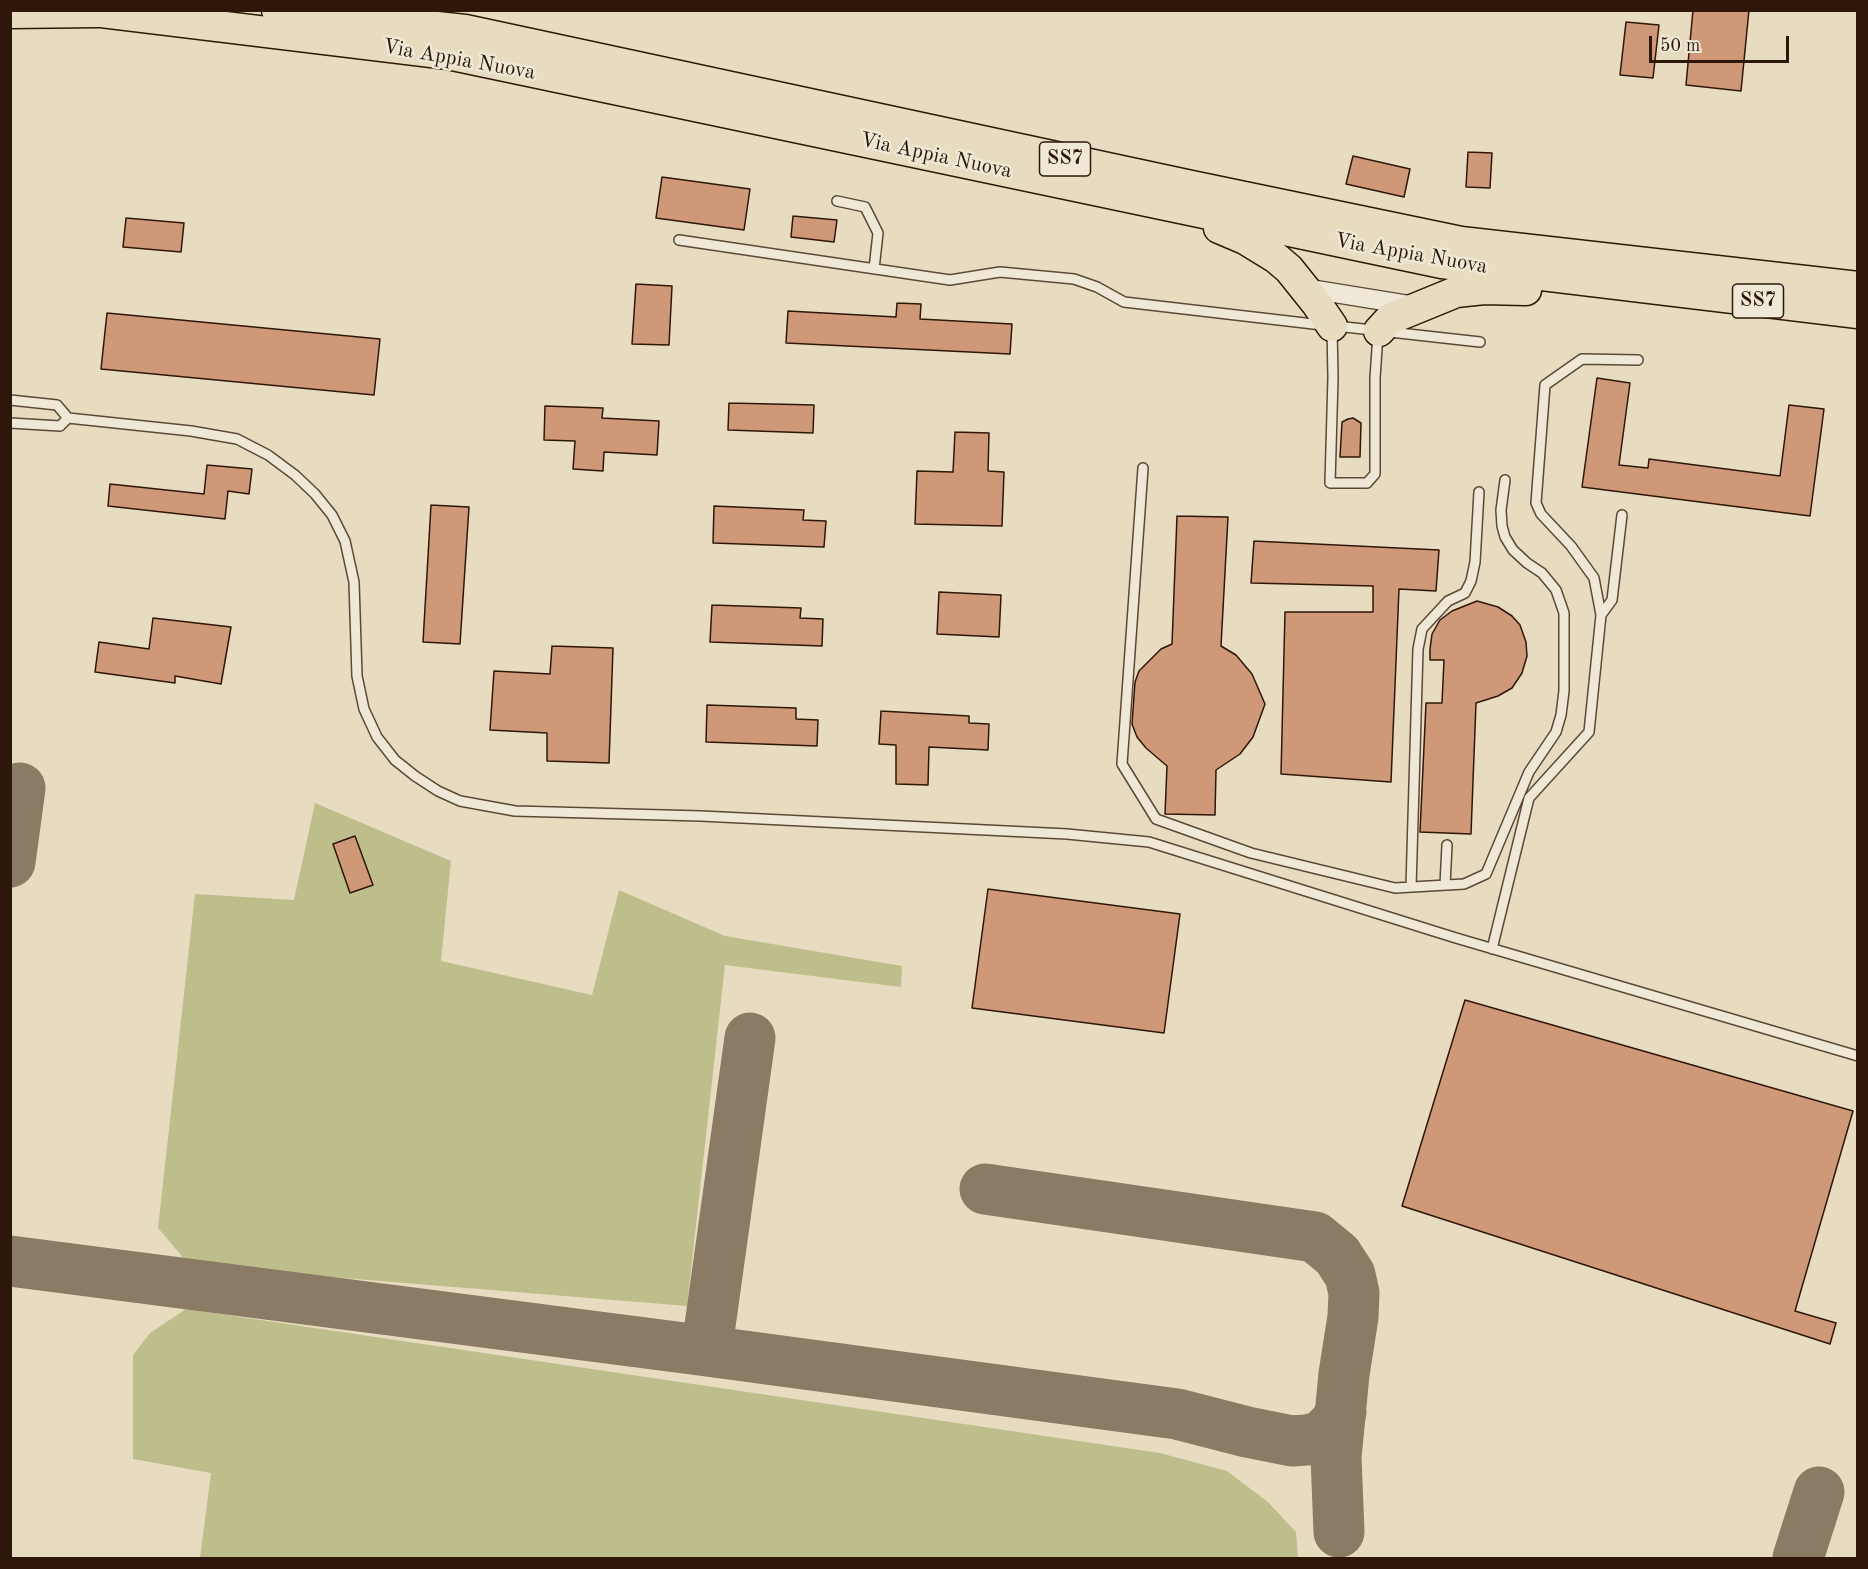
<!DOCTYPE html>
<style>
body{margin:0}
#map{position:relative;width:1868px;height:1569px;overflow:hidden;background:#e8dcc0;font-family:"Old Standard TT",serif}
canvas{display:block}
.frame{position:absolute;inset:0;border:12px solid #2e1708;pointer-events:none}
.scale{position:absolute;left:1649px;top:36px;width:140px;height:27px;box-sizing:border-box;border:3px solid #2e1708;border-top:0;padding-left:8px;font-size:18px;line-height:21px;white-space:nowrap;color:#2e1708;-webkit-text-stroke:4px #f0e8d6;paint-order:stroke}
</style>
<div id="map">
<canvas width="1868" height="1569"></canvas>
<div class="frame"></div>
<div class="scale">50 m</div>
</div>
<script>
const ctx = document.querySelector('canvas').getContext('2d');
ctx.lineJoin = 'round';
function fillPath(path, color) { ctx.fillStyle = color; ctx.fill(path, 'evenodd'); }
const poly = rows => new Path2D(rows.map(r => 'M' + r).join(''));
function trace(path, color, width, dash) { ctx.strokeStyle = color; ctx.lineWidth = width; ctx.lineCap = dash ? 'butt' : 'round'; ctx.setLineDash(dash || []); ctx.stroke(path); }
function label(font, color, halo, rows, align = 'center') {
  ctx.font = font + ' "Old Standard TT",serif'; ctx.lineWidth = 5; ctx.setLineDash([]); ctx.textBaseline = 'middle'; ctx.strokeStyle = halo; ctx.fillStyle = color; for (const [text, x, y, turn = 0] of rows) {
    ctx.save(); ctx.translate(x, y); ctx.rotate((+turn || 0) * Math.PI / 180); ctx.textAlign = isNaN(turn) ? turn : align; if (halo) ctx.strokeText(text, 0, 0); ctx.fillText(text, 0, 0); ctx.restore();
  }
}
const green = poly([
 [315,803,451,861,441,961,592,995,619,890,725,936,902,966,901,987,725,965,687,1306,233,1269,187,1262,158,1228,195,894,294,900],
 [186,1309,1160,1453,1227,1471,1268,1502,1296,1532,1298,1558,200,1558,211,1473,133,1459,133,1355,150,1333]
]);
const taxiway = poly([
 [10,862,20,788],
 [985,1189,1315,1237,1337,1255,1350,1275,1354,1293,1353,1317,1344,1374,1336,1457,1339,1532],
 [10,1261,692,1349,1177,1414,1247,1432,1292,1441,1306,1440,1321,1437,1335,1423,1341,1412],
 [692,1349,708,1340,750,1038],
 [1798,1558,1819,1492]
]);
const building = poly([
 [1693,10,1749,10,1741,91,1686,85,1693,10],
 [1626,22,1659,25,1653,78,1620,75,1626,22],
 [1468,152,1492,153,1490,188,1466,187,1468,152],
 [1353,156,1410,169,1404,197,1346,184,1353,156],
 [662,177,750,189,744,230,656,218,662,177],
 [793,216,837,220,834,242,791,237,793,216],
 [126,218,184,223,181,252,123,247,126,218],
 [636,284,672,286,669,345,632,344,636,284],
 [897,303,921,304,920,319,1012,324,1010,354,786,343,788,311,896,317,897,303],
 [107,313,380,339,374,395,101,369,107,313],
 [1597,378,1630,383,1619,465,1648,468,1649,459,1780,476,1789,405,1824,409,1810,516,1582,487,1597,378],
 [729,403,814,405,813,433,728,430,729,403],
 [545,406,603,408,602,418,659,421,657,455,604,452,603,471,573,469,575,441,544,440,545,406],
 [1353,418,1361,423,1360,457,1340,457,1342,422,1348,419,1353,418],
 [955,432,989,433,988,471,1004,472,1002,526,915,524,917,471,953,472,955,432],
 [207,465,252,469,249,494,228,491,225,519,108,506,110,484,204,494,207,465],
 [431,505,469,507,460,644,423,642,431,505],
 [714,506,804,510,803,520,826,521,824,547,713,543,714,506],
 [1177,516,1228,517,1221,646,1236,655,1252,674,1265,704,1253,737,1240,754,1216,770,1215,815,1165,814,1167,766,1146,748,1137,737,1132,724,1135,682,1139,671,1161,649,1172,644,1177,516],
 [1254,541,1439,550,1436,591,1399,589,1391,782,1281,774,1285,612,1373,612,1373,586,1251,583,1254,541],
 [939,592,1001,595,999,637,937,634,939,592],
 [1477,601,1498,607,1512,616,1520,625,1526,642,1527,656,1522,673,1512,688,1498,696,1476,703,1471,834,1420,832,1426,703,1442,703,1444,660,1430,660,1430,649,1432,634,1440,620,1452,611,1477,601],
 [712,605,801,608,800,618,823,619,822,646,710,642,712,605],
 [153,618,231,627,221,684,175,676,175,683,95,672,99,642,149,649,153,618],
 [552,646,613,648,609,763,547,761,547,733,490,730,494,671,550,674,552,646],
 [707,705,796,708,796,719,818,720,817,746,706,742,707,705],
 [881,711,969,716,969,723,989,724,988,750,929,747,928,785,896,784,896,745,879,744,881,711],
 [355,836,373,885,350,893,333,844,355,836],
 [988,889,1180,914,1164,1033,972,1008,988,889],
 [1465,1000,1853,1111,1795,1311,1836,1323,1830,1344,1402,1206,1465,1000]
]);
const lane = poly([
 [837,201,865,207,878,233,874,269],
 [679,240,950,280,1000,272,1074,279,1097,287,1124,302,1322,325],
 [1336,326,1480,342],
 [1332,328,1333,378,1330,483,1367,483,1375,474,1375,378,1378,334],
 [10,400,57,405,68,418,191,431,237,439,268,455,295,475,315,494,332,515,345,541,354,582,357,676,364,709,377,737,395,760,415,776,438,791,460,801,515,811,701,816,1067,834,1149,842,1456,938,1858,1056],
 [10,423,60,426,68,418],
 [1143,468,1122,764,1156,819,1251,853,1395,888,1464,884,1486,874,1529,772,1556,732,1561,715,1564,691,1564,613,1556,590,1542,573,1527,563,1513,550,1505,537,1502,526,1501,510,1505,480],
 [1601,615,1594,578,1571,546,1541,514,1536,503,1545,385,1582,359,1638,360],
 [1445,885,1447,845],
 [1411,887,1418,649,1422,629,1448,601,1465,593,1471,581,1475,562,1479,492],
 [1492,949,1529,798,1589,732,1601,615,1612,600,1622,515]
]);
const street = poly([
 [1304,288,1415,306]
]);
const primary = poly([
 [85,10,448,54,1442,263,1858,313],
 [277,10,465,30,1191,186,1461,242,1858,287],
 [10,13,98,12],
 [1219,228,1245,239,1276,258,1289,269,1317,304,1332,326],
 [1379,331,1390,319,1456,292,1484,289,1526,290]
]);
const shields = [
 [1065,159,51],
 [1758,301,51]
];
const shieldNames = [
 ["SS7",1065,159],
 ["SS7",1758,301]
];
const streetNames = [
 ["Via Appia Nuova",459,60,10],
 ["Via Appia Nuova",936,156,12],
 ["Via Appia Nuova",1411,254,10]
];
fillPath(green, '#bebe8d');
trace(taxiway, '#8b7a64', 51);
fillPath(building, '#cf9879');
trace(building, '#2e1708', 1.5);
trace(lane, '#5c4836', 12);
trace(street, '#5c4836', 21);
trace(primary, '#2e1708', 33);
trace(lane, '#f0e8d6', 9);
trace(street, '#f0e8d6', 18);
trace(primary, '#e8dcc0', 30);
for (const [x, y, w] of shields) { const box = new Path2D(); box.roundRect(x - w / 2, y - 17, w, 34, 4.5); ctx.fillStyle = '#f0e8d6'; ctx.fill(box); trace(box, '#2e1708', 1.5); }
label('bold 20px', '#2e1708', null, shieldNames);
label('21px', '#2e1708', '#f0e8d6', streetNames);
</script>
